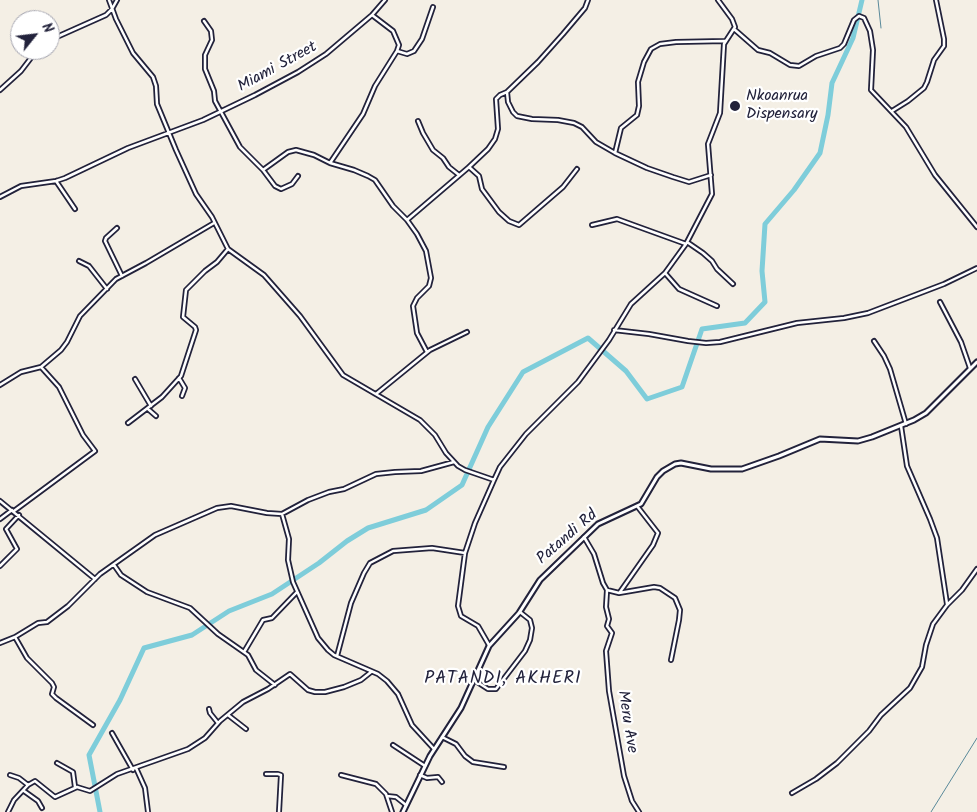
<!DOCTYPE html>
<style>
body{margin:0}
#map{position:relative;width:977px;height:812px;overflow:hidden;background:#f4efe5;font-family:Kalam,sans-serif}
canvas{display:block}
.north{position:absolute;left:10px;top:10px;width:50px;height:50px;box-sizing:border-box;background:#fff;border:1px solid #a7a7b1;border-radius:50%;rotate:61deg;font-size:14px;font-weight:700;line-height:20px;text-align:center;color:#22223b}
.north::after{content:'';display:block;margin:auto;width:18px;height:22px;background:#22223b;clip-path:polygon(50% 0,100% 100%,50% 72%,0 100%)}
</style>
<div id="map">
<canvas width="977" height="812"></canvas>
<div class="north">N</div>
</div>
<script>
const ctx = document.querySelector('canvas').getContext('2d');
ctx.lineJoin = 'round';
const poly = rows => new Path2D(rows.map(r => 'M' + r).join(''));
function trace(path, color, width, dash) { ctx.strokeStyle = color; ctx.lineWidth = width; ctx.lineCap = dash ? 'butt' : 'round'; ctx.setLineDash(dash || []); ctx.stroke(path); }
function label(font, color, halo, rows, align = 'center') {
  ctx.font = font + ' Kalam,sans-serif'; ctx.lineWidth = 4.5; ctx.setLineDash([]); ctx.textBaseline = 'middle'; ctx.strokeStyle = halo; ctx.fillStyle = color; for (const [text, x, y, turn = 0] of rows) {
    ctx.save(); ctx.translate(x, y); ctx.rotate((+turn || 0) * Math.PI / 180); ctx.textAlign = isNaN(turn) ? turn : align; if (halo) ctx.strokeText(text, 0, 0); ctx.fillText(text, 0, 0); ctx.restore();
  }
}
const stream = poly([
 [878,0,881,28],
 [931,812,977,738]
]);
const river = poly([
 [100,812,89,755,120,700,144,648,192,635,229,611,272,594,319,563,347,541,368,528,426,510,462,485,488,427,523,372,588,338,626,371,647,399,682,387,702,329,745,323,765,302,762,271,765,224,794,190,820,153,828,115,832,83,853,38,862,0]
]);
const minor = poly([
 [109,0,116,19,133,53,153,77,156,86,157,104,176,150,196,194,212,217,228,249,264,275,300,316,343,375,420,420,435,435,446,453,458,466,465,470,494,480],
 [588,0,585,8,563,34,538,62,507,92,508,102,513,112,517,116,532,119,558,120,574,123,582,127,596,142,615,153,647,168,673,177,689,182,711,175],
 [204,21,211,31,212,40,205,55,205,69,214,91,215,101,240,147,263,170,288,152,296,150,314,155,330,163,354,170,368,176,375,180,393,206,407,220,417,234,426,251,431,278,429,286,417,298,413,306,417,333,427,352],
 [734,29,758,50,770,53,790,65,799,66,816,56,840,48,844,44,854,20,859,16,864,18,870,31,873,50,871,90,906,127,935,175,977,227],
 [50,40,106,15,112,9,117,0],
 [397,51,407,54,414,51,422,39,433,7],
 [0,90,21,71,37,50],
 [892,111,908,101,924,88,927,82,934,60,944,46,944,39,936,0],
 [418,121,423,133,433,150,443,158,449,167,459,175],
 [615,153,621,128,637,115,639,106,638,82,644,62,651,49,660,44,676,42,725,41],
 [330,163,363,114,375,86,397,51,399,45,393,31,372,15],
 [469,167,488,149,495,139,498,129,496,99,500,95,507,92],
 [263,170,275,186,281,189,292,184,298,176],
 [56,181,75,209],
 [0,197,21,186,56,181,65,178,128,148,203,120,255,95,298,72,326,54,372,15,385,0],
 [407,220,469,167,479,176,482,189,499,212,509,221,519,225,563,187,577,169],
 [592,225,617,219,686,244],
 [117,228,106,238,105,241,122,276],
 [687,242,703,253,712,261,717,269,733,284],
 [79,261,89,266,107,289],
 [665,273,679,289,717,306],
 [940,302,961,342,970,368],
 [614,330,649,334,688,341,706,343,720,342,797,323,844,318,868,313,944,284,977,268],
 [874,341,884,356,890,369,906,424],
 [179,378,185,388,182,396],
 [135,379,151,406],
 [0,385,21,372,41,367,61,350,67,342,80,316,116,279,146,263,214,223],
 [376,394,430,350,467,332],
 [148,409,156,416],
 [128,423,162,397,181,376,196,330,195,327,183,317,186,290,205,271,217,262,228,249],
 [901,426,907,466,930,519,937,538,947,604],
 [0,501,95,579],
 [14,511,95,451,83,435,59,387,41,367],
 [282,514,289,539,288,560,293,582,318,638,328,650,334,655,378,674,387,681,398,694,412,725,434,749],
 [0,519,12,510],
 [584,537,594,554,603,583,607,590,619,593,654,587,660,588,675,598,680,610,679,620,671,660],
 [114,565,121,575,147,592,190,608,218,634,248,655,256,670,275,685],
 [0,566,17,549,6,529,19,515],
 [607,590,606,607,609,619,607,626,612,633,606,651,609,691,624,776,632,801,639,812],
 [620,592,653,545,658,533,637,506],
 [15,637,27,658,52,683,54,687,52,694,56,698,93,725],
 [0,643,15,637,38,623,47,622,68,606,100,574,155,535,217,508,231,506,267,513,282,514,308,500,329,492,344,489,376,474,395,472,421,471,454,462],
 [489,645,478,626,461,616,458,606,465,553,475,523,494,480,500,467,526,434,578,382,609,340,631,304,665,273,686,244,712,194,708,144,720,113,724,44,735,27,732,19,718,0],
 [244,652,263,620,272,618,297,592],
 [337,656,351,603,364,573,370,563,393,551,432,548,465,553],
 [474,680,488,689,496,689,525,651,530,640,532,628,530,620,520,612],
 [209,709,210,713,218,723],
 [228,715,246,729],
 [112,733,133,770],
 [442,737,456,744,465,756,473,762,504,767],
 [393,745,425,766],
 [57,763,73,772,75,787],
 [136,768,145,788,148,812],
 [266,774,278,774,281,775,279,812],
 [10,775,19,778,28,785],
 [341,775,376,784,386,794,392,812],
 [420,775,427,778,438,777,442,782],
 [24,791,38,801,42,808],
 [792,793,816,779,837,763,869,731,881,715,910,688,922,667,926,645,933,624,947,605,962,590,977,569],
 [387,796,396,797,406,805],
 [8,812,14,800,28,785,35,781,55,797,77,787,90,791,117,774,188,749,205,738,220,721,243,702,268,689,290,674,308,690,315,692,325,692,344,687,361,680,371,672]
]);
const tertiary = poly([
 [403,812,430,756,461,708,489,646,519,613,540,580,598,524,641,504,657,477,663,471,675,464,681,463,711,469,742,469,779,456,820,439,858,441,872,437,914,420,926,413,977,362]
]);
const markers = [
 [735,106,6,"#22223b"]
];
const streetNames = [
 ["Miami Street",278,68,-29],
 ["Patandi Rd",568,538,-41],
 ["Meru Ave",626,722,81]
];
const poiNames = [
 ["Nkoanrua",746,97],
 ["Dispensary",746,115]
];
const neighbourhoodNames = [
 ["PATANDI, AKHERI",503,680]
];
trace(stream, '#59899a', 1);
trace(river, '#7ecdda', 5);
trace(minor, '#22223b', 6);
trace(tertiary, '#22223b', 7);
trace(minor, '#fff', 2.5);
trace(tertiary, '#fff', 3);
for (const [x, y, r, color] of markers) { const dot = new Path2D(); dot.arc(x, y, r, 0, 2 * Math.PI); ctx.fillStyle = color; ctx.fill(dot); trace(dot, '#fff', 2); }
label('16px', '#22223b', '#fff', streetNames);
label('16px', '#22223b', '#fff', poiNames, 'left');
ctx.letterSpacing = '1px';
label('18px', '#22223b', '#fff', neighbourhoodNames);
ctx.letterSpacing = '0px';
</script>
